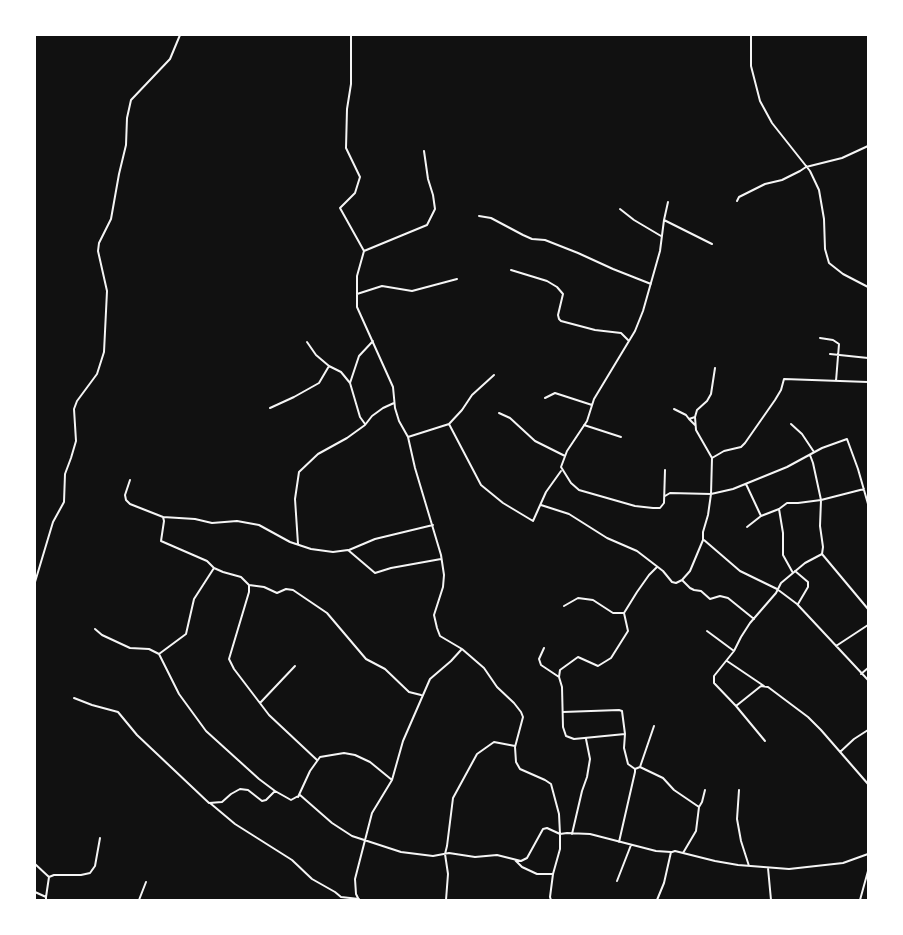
<!DOCTYPE html>
<style>
body{margin:0}
#map{position:relative;width:903px;height:935px;overflow:hidden;background:#111;font-family:"IBM Plex Sans",sans-serif}
canvas{display:block}
.frame{position:absolute;inset:0;border:36px solid #fff;pointer-events:none}
</style>
<div id="map">
<canvas width="903" height="935"></canvas>
<div class="frame"></div>
</div>
<script>
const ctx = document.querySelector('canvas').getContext('2d');
ctx.lineJoin = 'round';
const poly = rows => new Path2D(rows.map(r => 'M' + r).join(''));
function trace(path, color, width, dash) { ctx.strokeStyle = color; ctx.lineWidth = width; ctx.lineCap = dash ? 'butt' : 'round'; ctx.setLineDash(dash || []); ctx.stroke(path); }
const minor = poly([
 [351,35,351,84,347,109,346,148,360,177,355,193,340,208,364,251,357,276,357,307,393,387,395,408,399,421,408,437,415,468,441,555,444,575,443,587,434,615,437,628,440,636,462,649,484,668,497,687,514,703,521,712,523,717,515,747,516,762,520,769,545,780,551,784,559,814,560,834,567,833,590,834,656,851,671,852,664,883,657,900],
 [751,35,751,66,760,101,772,123,810,171,819,190,824,219,825,249,829,263,843,274,868,287],
 [737,201,739,197,765,184,782,180,800,171,806,167,842,158,868,146],
 [620,209,634,220,661,236],
 [479,216,491,218,523,235,532,239,545,240,578,253,613,269,651,284],
 [664,220,712,244],
 [364,251,427,225,435,209,433,195,428,179,424,151],
 [511,270,547,281,557,287,563,294,558,315,559,319,561,321,595,330,621,333,628,340],
 [357,294,382,286,412,291,457,279],
 [820,338,833,340,839,344,836,381],
 [307,342,316,355,329,366,341,372,350,383],
 [830,354,868,358],
 [545,398,555,393,592,405],
 [270,408,294,397,319,383,329,366],
 [674,409,686,415,689,419],
 [499,413,510,418,535,441,565,456],
 [695,417,689,419,695,425],
 [365,424,360,417,350,383,359,356,373,341],
 [449,424,481,485,503,503,533,521,546,492,561,471],
 [791,424,802,434,814,452],
 [584,425,621,437],
 [408,437,449,424,462,410,472,395,494,375],
 [810,455,813,463,821,500,820,526,823,547,822,554,868,609],
 [712,458,724,451,741,447,745,443,775,400,781,390,784,379,868,382],
 [665,470,664,503,660,508,653,508,635,506,579,490,571,483,561,467,567,451,587,421,594,399,635,331,643,311,660,251,664,220,668,202],
 [130,480,125,495,126,500,130,504,163,517,164,521,161,541,207,561,214,568,223,572,241,577,249,585,249,592,229,659,234,669,269,715,317,760],
 [746,484,761,516],
 [665,496,670,493,711,494,733,489,787,467,822,448,847,439,858,469,868,504],
 [541,505,569,514,607,538,637,551,663,571,672,582,676,583,682,580,690,571,703,540,703,532,708,515,711,494,712,458,696,430,695,417,697,410,707,401,711,394,715,368],
 [779,509,783,533,783,555,793,573],
 [163,517,195,519,212,523,237,521,259,525,290,542,311,549,333,552,348,550,375,573,391,568,441,559],
 [747,527,761,516,779,509,787,503,798,503,821,500,864,489],
 [704,540,740,571,777,589,797,604,868,680],
 [298,544,295,499,299,472,318,454,347,438,365,425,372,416,383,408,394,403],
 [349,550,375,539,433,525],
 [795,571,808,582,808,587,798,604],
 [682,580,690,588,694,590,701,591,710,599,720,596,728,598,754,619],
 [35,582,53,522,64,502,65,474,71,458,76,441,74,409,77,401,97,374,104,352,107,291,98,251,99,243,111,219,119,174,126,145,127,118,131,100,170,59,180,35],
 [249,585,264,587,277,593,286,589,293,590,327,613,366,659,385,669,409,692,421,695],
 [564,606,578,598,593,600,613,613,624,613,637,592,649,575,657,567],
 [95,629,102,635,130,648,149,649,159,654,179,694,206,731,259,779,275,791,291,800,300,795,332,823,352,836,401,852,433,856,449,853,475,857,497,855,521,861,527,858,543,829,547,828,560,834,560,849,553,874,550,897,551,900],
 [707,631,734,651],
 [836,646,868,625],
 [544,648,539,659,541,665,559,677],
 [159,654,186,634,194,599,214,568],
 [727,661,764,686],
 [861,674,868,668],
 [74,698,92,705,118,712,137,735,209,803,222,802,231,794,240,789,248,790,262,801,266,800,275,791],
 [260,703,295,666],
 [736,706,761,686,768,687,808,717,821,730,868,784],
 [563,712,619,710,622,711,625,734],
 [765,741,736,706,714,683,714,676,734,651,741,637,750,623,776,593,781,583,805,563,822,554],
 [840,752,854,739,868,730],
 [640,767,663,778,674,790,699,807],
 [635,769,640,767,654,726],
 [739,790,737,819,741,841,749,866],
 [298,797,310,771,320,757,344,753,355,755,370,762,392,780],
 [210,803,235,824,292,860,312,879,335,892,341,897,359,899],
 [572,834,582,791,587,777,590,759,586,739],
 [619,842,635,772,635,769,628,764,624,748,625,734,574,739,566,736,563,727,562,687,559,677,560,670,578,657,598,666,611,658,628,631,624,613],
 [672,852,675,851,715,861,738,865,789,869,843,863,868,854],
 [683,853,696,831,699,807,702,802,705,790],
 [515,860,522,867,537,874,553,874],
 [35,864,49,877],
 [768,868,771,900],
 [617,881,631,845],
 [35,892,46,897,46,900],
 [46,897,49,877,54,875,81,875,90,873,95,866,100,838],
 [139,900,146,882],
 [359,900,356,894,355,879,372,813,392,780,403,741,430,679,451,661,461,650],
 [446,900,448,874,445,854,447,846,453,798,477,754,494,742,515,746],
 [860,900,868,871]
]);
trace(minor, '#f5f5f5', 2);
</script>
